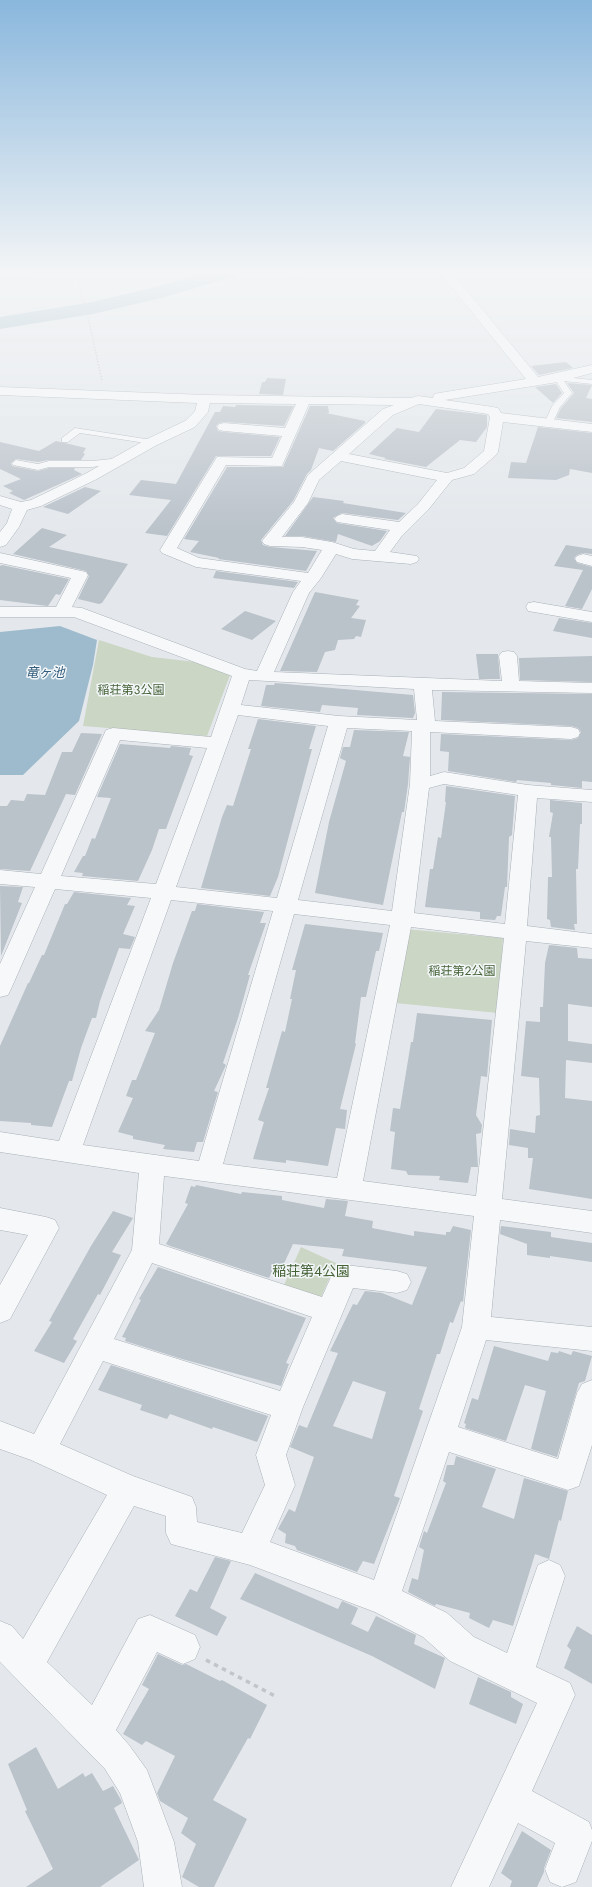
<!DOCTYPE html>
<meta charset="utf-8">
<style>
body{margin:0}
canvas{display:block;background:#e4e8ec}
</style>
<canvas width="592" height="1887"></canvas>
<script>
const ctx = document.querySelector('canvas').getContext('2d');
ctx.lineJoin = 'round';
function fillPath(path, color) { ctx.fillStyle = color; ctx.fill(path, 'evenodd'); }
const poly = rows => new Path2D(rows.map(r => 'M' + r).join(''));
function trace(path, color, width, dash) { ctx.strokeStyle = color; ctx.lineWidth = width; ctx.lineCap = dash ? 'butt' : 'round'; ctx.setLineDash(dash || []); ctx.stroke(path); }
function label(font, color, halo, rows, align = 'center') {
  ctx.font = font + ' Jost,"Noto Sans JP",sans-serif'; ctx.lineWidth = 3; ctx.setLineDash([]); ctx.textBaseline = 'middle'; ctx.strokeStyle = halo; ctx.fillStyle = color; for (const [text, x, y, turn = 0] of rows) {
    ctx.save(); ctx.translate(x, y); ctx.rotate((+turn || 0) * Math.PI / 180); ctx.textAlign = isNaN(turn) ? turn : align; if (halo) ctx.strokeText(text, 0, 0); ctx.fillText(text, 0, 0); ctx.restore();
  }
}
const green = poly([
 [99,640,152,657,196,662,230,675,207,736,83,726],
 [405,929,503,938,498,1013,395,1003],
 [301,1247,336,1263,321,1297,284,1285]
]);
const water = poly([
 [60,626,97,640,93,665,79,721,23,775,0,775,0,632]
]);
const river = poly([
 [213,270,244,270,241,274,165,297,93,314,0,329,0,317,93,302,159,286,213,270]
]);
const building = poly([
 [566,362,573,368,539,375,531,366],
 [267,378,286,379,283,395,259,394,262,382,265,382],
 [567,383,592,385,586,398,592,399,592,422,556,418,561,408,574,393],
 [556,384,562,393,553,403,535,387],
 [236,405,294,406,284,426,224,422,219,423,216,426,218,431,224,432,280,437,271,456,216,456,167,536,145,533,171,500,129,495,141,480,176,484,215,412,220,412,223,406,235,407],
 [310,406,328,406,329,413,326,413,365,421,365,423,333,451,319,448,311,470,307,474,293,501,261,540,263,545,270,547,317,551,306,571,218,559,219,558,190,552,199,541,184,539,227,467,283,467],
 [436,409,487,415,487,427,476,442,460,440,426,467,384,459,386,458,369,454,397,428,419,432],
 [538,427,592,433,592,473,570,469,569,475,556,480,508,478,511,462,526,463],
 [56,441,86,448,83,453,85,454,81,460,49,460,38,462,16,459,11,463,12,466,38,471,49,468,75,468,74,470,82,474,24,500,9,493,13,491,3,486,21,479,0,469,0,442,39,451],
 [85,487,101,491,68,514,43,507],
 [313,497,344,501,343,503,406,513,398,520,342,513,333,518,337,523,387,531,380,541,372,546,338,534,336,542,302,536,285,536],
 [42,528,67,535,49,547,128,564,102,603,99,604,78,599,89,576,86,571,13,554],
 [566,545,592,549,592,554,583,553,577,555,574,558,577,563,592,567,592,589,582,609,565,606,583,570,554,566],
 [2,565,69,579,60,595,56,594,48,606,0,600,0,566],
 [216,571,298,582,294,588,213,578],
 [315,592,359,600,356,605,360,606,351,618,366,620,361,637,356,636,354,639,338,640,335,650,325,652,317,672,280,671],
 [245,611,276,621,252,640,221,629],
 [559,618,592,623,592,638,553,631],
 [476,654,498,654,500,679,479,679],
 [592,656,592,682,520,680,519,658],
 [275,683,413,695,415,713,413,718,357,715,358,708,322,705,320,712,261,706,266,685,274,685],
 [442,692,592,694,592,782,582,781,582,788,551,785,551,783,517,780,516,782,448,771,449,752,440,751,441,734,571,740,578,738,581,732,578,728,571,726,441,720],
 [258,719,316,726,309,749,312,749,278,877,270,896,201,888,222,817,227,805,233,806,251,749,248,749],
 [354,730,409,732,403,756,410,757,408,784,404,812,402,812,383,905,315,893,329,822,346,761,340,758,343,747,350,747],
 [81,733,102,734,75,795,66,794,30,871,0,869,0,806,7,806,11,800,24,801,27,794,45,795,62,752,72,752],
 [120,744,170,748,171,746,191,748,189,755,193,756,166,829,159,829,152,850,138,881,82,876,83,873,74,872,83,856,85,856,92,838,95,839,111,798,97,797],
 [446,786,515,796,512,835,509,837,507,887,505,887,501,916,497,916,495,920,480,919,480,912,425,907,430,869,433,869,438,837,441,838,446,802,445,802],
 [550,800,582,803,582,824,580,824,578,869,576,869,577,924,574,924,575,930,551,927,550,920,547,919,548,877,552,877,551,837,549,837,553,813,550,812],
 [0,886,23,887,18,902,22,903,1,956],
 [74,892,131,898,127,905,135,906,123,934,135,937,130,949,119,948,100,1001,96,1018,92,1018,81,1048,72,1081,69,1081,52,1127,31,1125,31,1123,0,1121,0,1046,28,983,29,983,42,955,44,955,65,904,67,904],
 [197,904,264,912,260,923,266,923,248,975,250,975,238,1018,223,1063,226,1065,214,1091,218,1092,203,1142,197,1142,194,1152,163,1149,165,1145,133,1139,133,1136,118,1132,133,1098,126,1096,132,1080,136,1080,155,1033,145,1031,159,1010,173,963,192,911,195,911],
 [305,924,383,933,379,951,376,951,366,997,361,997,355,1043,356,1044,340,1109,347,1110,345,1129,336,1128,328,1166,286,1160,286,1163,253,1159,264,1122,258,1120,269,1088,266,1088,282,1031,285,1032,292,999,290,999,296,970,292,970],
 [549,945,577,948,578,958,592,959,592,1007,568,1004,568,1041,592,1044,592,1063,566,1060,565,1098,592,1101,592,1199,529,1189,533,1158,528,1158,528,1148,509,1145,510,1129,535,1133,536,1116,540,1115,539,1078,521,1076,526,1021,540,1022,540,1007,543,1007,545,963],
 [417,1013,492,1020,487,1077,481,1076,476,1115,482,1125,481,1133,476,1134,478,1167,471,1167,468,1183,439,1180,440,1176,408,1175,406,1171,391,1169,395,1132,390,1131,393,1108,400,1109,411,1042,413,1042],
 [196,1185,241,1194,242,1192,282,1196,282,1200,324,1208,326,1199,348,1201,345,1216,373,1221,372,1228,414,1236,414,1231,446,1235,446,1232,450,1232,453,1226,471,1230,463,1302,461,1301,453,1323,450,1322,440,1354,437,1354,419,1409,423,1411,394,1496,400,1498,374,1564,363,1561,357,1572,297,1550,295,1546,285,1543,286,1534,278,1529,289,1509,295,1512,314,1457,290,1447,299,1425,307,1428,338,1353,330,1351,353,1304,357,1305,365,1291,382,1293,412,1305,427,1267,342,1256,344,1249,293,1244,281,1270,273,1269,269,1278,170,1246,166,1244,188,1204,185,1203,191,1186,195,1187],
 [353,1381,386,1392,372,1439,333,1426],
 [113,1211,133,1218,112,1252,121,1255,100,1295,98,1294,73,1339,77,1341,64,1363,34,1351,52,1322,49,1321,91,1246],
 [501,1226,551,1232,551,1237,592,1243,592,1262,550,1256,550,1258,527,1255,527,1244,500,1234],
 [158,1267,306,1318,286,1363,289,1364,281,1386,182,1359,125,1341,126,1338,122,1337,141,1300,139,1299],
 [494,1346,548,1361,551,1352,558,1353,559,1351,571,1355,573,1351,592,1356,585,1381,579,1383,576,1393,557,1457,531,1449,546,1391,525,1385,506,1441,465,1428,466,1424,464,1423,472,1398,478,1400],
 [111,1365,268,1416,257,1442,213,1427,212,1429,170,1414,167,1419,140,1410,142,1405,98,1390],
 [456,1456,496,1469,482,1507,514,1519,524,1478,568,1491,561,1521,559,1520,549,1559,535,1554,513,1626,493,1620,489,1628,469,1618,470,1613,436,1604,435,1606,408,1592,412,1578,418,1580,424,1550,419,1547,424,1531,427,1533,446,1483,443,1481,447,1465,454,1465],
 [215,1557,231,1561,210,1608,227,1617,217,1636,175,1616,190,1589,197,1592],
 [255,1573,338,1609,342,1601,358,1608,351,1624,368,1632,376,1616,416,1635,414,1644,445,1658,435,1689,372,1656,240,1599],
 [577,1626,592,1635,592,1684,564,1668,571,1650,567,1646],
 [158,1654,182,1665,186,1664,220,1681,222,1680,267,1705,250,1739,248,1738,213,1800,247,1819,214,1887,199,1887,182,1877,196,1844,181,1833,188,1818,160,1801,157,1793,175,1756,146,1741,142,1745,123,1734,149,1689,142,1685],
 [478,1677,511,1692,511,1697,523,1704,516,1724,469,1704],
 [36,1747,58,1789,83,1773,85,1777,92,1773,103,1791,113,1786,121,1800,122,1803,114,1808,139,1860,100,1887,26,1887,53,1869,25,1811,27,1810,8,1764],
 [522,1831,551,1850,544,1868,544,1872,537,1887,510,1887,512,1881,501,1873]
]);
const pathFar1 = poly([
 [75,270,84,304],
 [285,276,372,270],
 [0,277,120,270],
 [88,317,102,381]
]);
const path = poly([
 [206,1660,277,1697]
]);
const lane = poly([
 [555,376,592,380,592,384,564,381,572,393,560,407,552,424,548,426,544,424,552,406,564,393,554,378,555,376],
 [75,428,152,440,156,442,152,444,80,433,68,442,62,442,62,438,75,428],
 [121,458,125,461,124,463,92,467,49,467,38,470,13,465,12,463,16,460,38,464,49,461,92,461,121,458]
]);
const street = poly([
 [438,270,450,270,538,377,592,365,592,373,558,382,445,400,493,407,498,408,501,413,592,424,592,432,503,422,498,452,496,455,474,474,452,480,428,510,401,537,390,552,417,556,419,559,417,562,411,564,352,559,336,554,321,578,309,593,274,672,502,681,499,656,502,652,508,651,514,652,517,656,519,681,592,683,592,693,432,690,435,721,571,727,578,729,580,733,578,737,571,739,430,732,430,776,444,772,528,785,592,790,592,802,537,798,527,926,592,934,592,948,526,941,502,1199,592,1211,592,1233,500,1220,491,1317,592,1327,592,1351,486,1340,458,1427,558,1459,577,1393,582,1384,592,1380,592,1445,579,1486,568,1490,449,1452,402,1591,447,1613,474,1637,507,1653,538,1565,549,1560,560,1565,565,1576,536,1667,570,1683,575,1695,532,1791,589,1822,592,1830,592,1841,576,1882,562,1887,550,1882,545,1869,555,1843,518,1823,489,1887,451,1887,537,1703,450,1661,423,1637,375,1612,250,1565,171,1544,166,1533,166,1516,134,1506,47,1662,92,1705,138,1619,150,1615,195,1635,200,1647,195,1659,183,1664,157,1652,116,1730,129,1745,147,1770,174,1842,182,1887,144,1887,138,1842,120,1793,105,1769,0,1662,0,1621,12,1626,23,1639,107,1495,31,1460,0,1449,0,1421,34,1434,132,1250,139,1173,0,1152,0,1132,59,1141,151,898,55,889,11,989,8,995,0,997,0,964,35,887,0,884,0,870,41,874,106,730,113,728,211,737,232,676,74,617,0,617,0,607,56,607,71,578,0,563,0,553,86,572,88,575,72,607,82,608,245,669,257,671,293,592,301,581,196,567,162,553,160,550,217,457,272,458,282,436,224,431,219,430,217,427,219,424,224,423,285,428,296,404,210,403,208,412,195,427,157,445,95,480,41,506,27,510,19,527,6,545,0,547,0,532,7,523,12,509,0,505,0,496,21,502,31,500,85,474,147,439,185,421,195,411,197,403,0,395,0,387,205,395,411,398,418,396,433,398,434,394,439,393,526,379,438,270],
 [309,404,394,405,383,409,308,475,294,502,262,541,264,544,270,546,302,547,322,550,308,573,199,558,177,548,226,465,282,466,309,404],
 [419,404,488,414,490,417,484,451,464,468,447,473,349,454,393,415,419,404],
 [341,461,437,480,418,504,399,522,342,514,337,516,334,519,337,522,390,530,375,551,354,549,332,542,302,537,282,537,308,503,319,480,341,461],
 [249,680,414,689,417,720,339,716,241,705,249,680],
 [238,715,328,726,277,898,176,887,238,715],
 [347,728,412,731,410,784,392,911,298,900,347,728],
 [120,740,207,748,156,884,61,876,120,740],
 [444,784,518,795,505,924,414,913,429,788,444,784],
 [171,900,273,911,199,1161,83,1145,171,900],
 [294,914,390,925,337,1178,223,1164,294,914],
 [411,927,504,938,476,1196,363,1181,411,927],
 [164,1176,474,1216,462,1327,374,1580,270,1542,295,1485,286,1455,303,1407,353,1288,397,1293,407,1290,411,1282,407,1274,397,1271,345,1265,335,1268,322,1297,159,1244,164,1176],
 [152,1263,312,1317,280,1391,114,1339,152,1263],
 [103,1361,271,1415,256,1455,265,1485,242,1533,197,1522,196,1507,192,1497,133,1476,60,1444,103,1361],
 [583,554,592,556,592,566,577,562,575,559,577,556,583,554],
 [534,602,592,612,592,622,528,611,526,607,528,603,534,602],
 [0,1208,46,1217,55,1220,59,1228,10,1319,0,1323,0,1285,28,1235,0,1230,0,1208]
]);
const parkNames = [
 ["稲荘第３公園",131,691],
 ["稲荘第２公園",462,972]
];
const waterNames = [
 ["竜ヶ池",45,674]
];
const nearParknames = [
 ["稲荘第４公園",311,1273]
];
fillPath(green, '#cbd6c4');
fillPath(water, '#9ebbcd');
fillPath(river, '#9ebbcd');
fillPath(building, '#bac2ca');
trace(lane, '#a8b0b7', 1);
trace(street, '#a8b0b7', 1);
trace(pathFar1, '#c2c6cb', 1.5, [1.5, 1.5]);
trace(path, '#c2c6cb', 3.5, [4.5, 4.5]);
fillPath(lane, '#f7f8fa');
fillPath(street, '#f7f8fa');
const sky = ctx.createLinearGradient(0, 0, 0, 534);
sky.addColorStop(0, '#8ab7dd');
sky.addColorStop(0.51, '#f3f5f6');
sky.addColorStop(1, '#f3f5f600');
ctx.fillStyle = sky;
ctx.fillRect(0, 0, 592, 534);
label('12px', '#456237', '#f4f7f9', parkNames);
label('italic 13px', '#325d7c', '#f4f7f9', waterNames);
label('14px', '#456237', '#f4f7f9', nearParknames);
</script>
